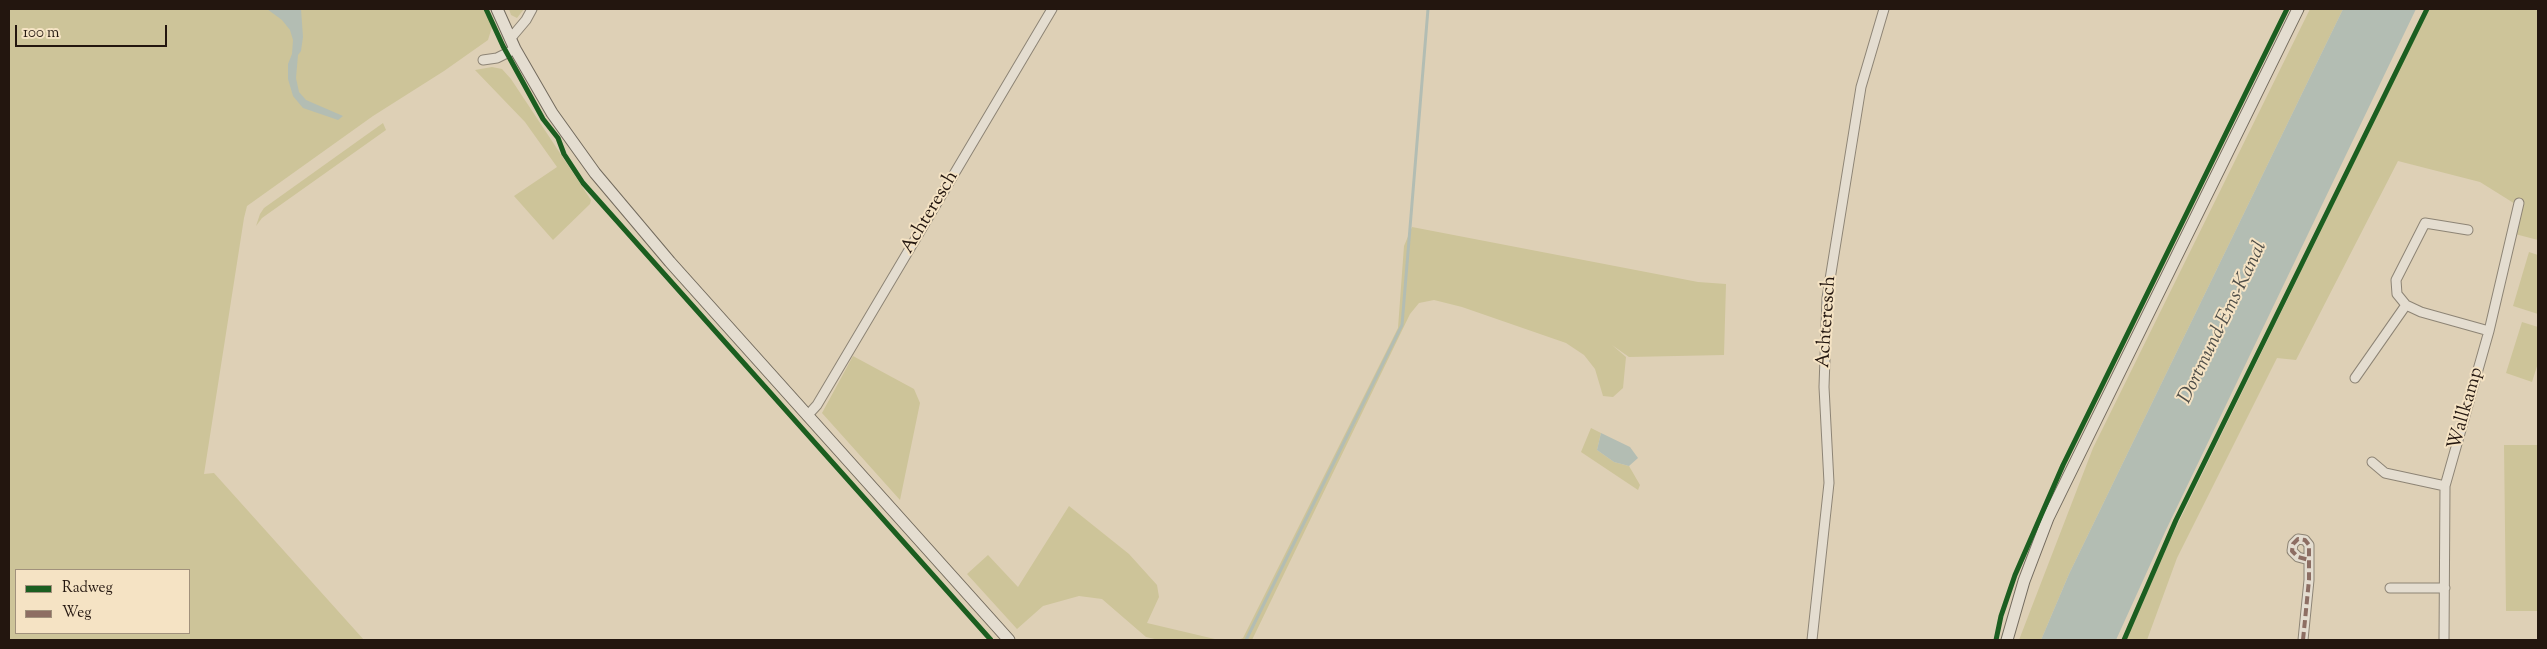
<!DOCTYPE html>
<style>
body{margin:0}
#map{position:relative;width:2547px;height:649px;overflow:hidden;background:#ded0b6;font-family:"Sorts Mill Goudy",serif}
canvas{display:block}
.frame{position:absolute;inset:0;border:10px solid #23160f;pointer-events:none}
.legend{position:absolute;left:15px;top:569px;width:175px;height:65px;box-sizing:border-box;background:#f5e3c4;border:1px solid #a1917c;margin:0;padding:6px 9px;list-style:none;font-size:15px;color:#23160f}
.legend li{display:flex;align-items:center;gap:10px;height:25px}
.legend b{width:25px;border:1px solid #a1917c}
.scale{position:absolute;left:15px;top:25px;width:152px;height:22px;box-sizing:border-box;border:2px solid #23160f;border-top:0;padding-left:6px;font-size:15px;line-height:18px;white-space:nowrap;color:#23160f;-webkit-text-stroke:4px #f5e3c4;paint-order:stroke}
</style>
<div id="map">
<canvas width="2547" height="649"></canvas>
<div class="frame"></div>
<ul class="legend">
<li><b style="height:6px;background:#1b5e20"></b>Radweg</li>
<li><b style="height:6px;background:#8d6e63"></b>Weg</li>
</ul>
<div class="scale">100 m</div>
</div>
<script>
const ctx = document.querySelector('canvas').getContext('2d');
ctx.lineJoin = 'round';
function fillPath(path, color) { ctx.fillStyle = color; ctx.fill(path, 'evenodd'); }
const poly = rows => new Path2D(rows.map(r => 'M' + r).join(''));
function trace(path, color, width, dash) { ctx.strokeStyle = color; ctx.lineWidth = width; ctx.lineCap = dash ? 'butt' : 'round'; ctx.setLineDash(dash || []); ctx.stroke(path); }
function label(font, color, halo, rows, align = 'center') {
  ctx.font = font + ' "Sorts Mill Goudy",serif'; ctx.lineWidth = 4; ctx.setLineDash([]); ctx.textBaseline = 'middle'; ctx.strokeStyle = halo; ctx.fillStyle = color; for (const [text, x, y, turn = 0] of rows) {
    ctx.save(); ctx.translate(x, y); ctx.rotate((+turn || 0) * Math.PI / 180); ctx.textAlign = isNaN(turn) ? turn : align; if (halo) ctx.strokeText(text, 0, 0); ctx.fillText(text, 0, 0); ctx.restore();
  }
}
const green = poly([
 [9,9,484,9,492,27,488,40,444,71,373,116,247,206,244,218,204,474,214,473,364,640,9,640],
 [16,570,189,570,189,633,16,633],
 [509,9,524,9,517,18,511,15],
 [2310,9,2343,9,2069,574,2041,640,2019,640,2093,448],
 [2429,9,2538,9,2538,240,2515,234,2520,207,2480,182,2398,161,2296,360,2277,358,2177,558,2147,640,2126,640,2171,538],
 [492,67,502,69,511,79,591,200,590,204,553,240,514,196,557,167,525,122,475,70],
 [383,123,386,130,262,218,256,226,260,214,264,208],
 [1412,227,1698,282,1726,284,1724,355,1629,357,1612,345,1626,357,1623,388,1613,397,1603,396,1595,369,1584,355,1566,343,1462,307,1434,300,1419,303,1410,314,1252,640,1238,640,1243,638,1398,328,1404,246],
 [2529,252,2538,255,2538,314,2513,306],
 [2522,322,2538,327,2538,363,2532,382,2506,373],
 [853,356,914,389,920,403,900,500,822,413],
 [1591,428,1601,433,1597,450,1614,462,1629,466,1640,485,1638,490,1581,452],
 [2504,445,2538,445,2538,611,2506,611],
 [1069,506,1129,554,1157,585,1159,597,1147,623,1219,640,1159,640,1146,637,1102,599,1079,596,1043,606,1017,629,967,574,988,555,1018,587]
]);
const water = poly([
 [267,9,301,9,303,37,301,51,298,55,296,78,299,92,306,100,343,116,338,120,303,108,293,96,288,79,288,64,292,54,293,40,290,30,282,20],
 [2343,9,2416,9,2165,532,2116,640,2041,640,2069,574],
 [1601,433,1630,447,1638,458,1629,466,1614,462,1597,450]
]);
const stream = poly([
 [1246,640,1402,325,1428,9]
]);
const minor = poly([
 [510,39,526,20,532,9],
 [483,60,497,58,515,49],
 [2468,230,2425,223,2396,280,2397,294,2406,305,2421,312,2489,331],
 [2355,378,2406,305],
 [807,416,817,405,1052,9],
 [2372,462,2385,473,2445,486],
 [2390,588,2445,588],
 [1812,640,1829,483,1824,387,1827,298,1861,87,1884,9],
 [2303,640,2309,580,2309,545,2305,540,2298,539,2293,544,2292,551,2298,557,2309,560],
 [2444,640,2445,486,2489,331,2519,203]
]);
const secondary = poly([
 [497,9,515,49,552,113,595,173,670,262,1009,640],
 [2007,640,2024,581,2048,518,2298,9]
]);
const quiet = poly([
 [2303,640,2309,580,2309,545,2305,540,2298,539,2293,544,2292,551,2298,557,2309,560]
]);
const cycleway = poly([
 [486,9,503,46,543,119,558,138,564,154,583,183,991,640],
 [1996,640,2001,616,2015,575,2063,465,2287,9],
 [2124,640,2176,520,2427,9]
]);
const streetNames = [
 ["Achteresch",931,213,-59],
 ["Achteresch",1828,322,-86],
 ["Wallkamp",2467,409,-74]
];
const waterNames = [
 ["Dortmund-Ems-Kanal",2224,323,-64]
];
fillPath(green, '#cdc499');
fillPath(water, '#b3bdb3');
trace(stream, '#b3bdb3', 3);
trace(minor, '#8d8475', 11);
trace(secondary, '#736b5e', 13);
trace(minor, '#e4ddd0', 9);
trace(secondary, '#e4ddd0', 11);
trace(quiet, '#8d6e63', 4, [8, 4]);
trace(cycleway, '#1b5e20', 5);
label('19px', '#23160f', '#f5e3c4', streetNames);
label('italic 20px', '#4f4e48', '#f5e3c4', waterNames);
</script>
